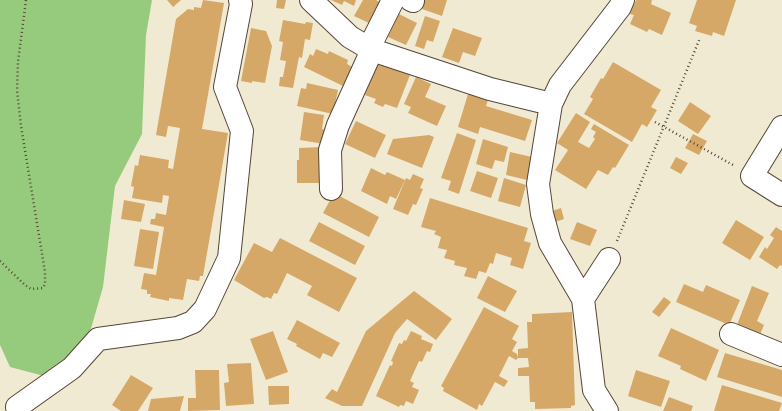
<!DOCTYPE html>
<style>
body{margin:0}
canvas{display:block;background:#f1ead2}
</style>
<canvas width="782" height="411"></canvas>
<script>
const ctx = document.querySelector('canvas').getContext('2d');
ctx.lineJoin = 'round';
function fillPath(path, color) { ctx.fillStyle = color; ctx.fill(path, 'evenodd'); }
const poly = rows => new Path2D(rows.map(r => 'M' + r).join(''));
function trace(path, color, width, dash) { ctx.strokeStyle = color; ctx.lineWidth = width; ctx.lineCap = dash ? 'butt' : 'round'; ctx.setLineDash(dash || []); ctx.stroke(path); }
const green = poly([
 [0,0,152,0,146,35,142,134,115,186,103,287,90,332,69,361,44,376,10,367,0,345]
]);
const building = poly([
 [167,0,181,0,173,7],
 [203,0,224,3,202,129,228,133,203,276,200,276,199,281,187,279,183,300,169,298,169,301,150,297,151,294,147,294,147,290,141,289,144,273,156,275,164,227,150,224,151,219,155,219,156,213,166,215,169,196,163,195,162,203,132,198,134,187,131,186,135,165,138,166,140,155,169,160,168,168,173,169,180,128,168,126,166,137,156,135,176,19,188,9,194,10,194,7,201,8],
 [277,0,286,0,284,9,276,8],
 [331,0,356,0,354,6,344,1,342,5],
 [363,0,376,0,381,3,371,24,354,16],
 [425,0,447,0,442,16,422,9],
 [636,0,652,0,651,4,671,13,662,35,649,29,647,32,630,24,634,15,630,14],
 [697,0,736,0,724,36,713,32,712,36,695,31,697,26,689,23],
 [399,14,417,23,406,45,388,37],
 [425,16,440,21,433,42,427,40,424,49,415,46],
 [283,20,305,24,306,22,313,23,310,40,305,39,302,58,299,57,293,88,279,86,280,77,283,77,286,61,280,60,283,42,279,41],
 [251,28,266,31,272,46,265,83,252,81,252,83,241,81],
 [453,28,482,38,475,56,463,52,459,63,442,57],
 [316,49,328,54,329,51,348,60,347,64,354,68,345,87,304,67,310,54,313,56],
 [378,62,410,75,397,108,385,104,383,107,374,103,376,99,365,95],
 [613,62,661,90,651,107,657,110,647,127,642,124,632,142,584,114,593,99,590,97,601,78,603,79],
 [416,77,431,84,425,97,446,106,437,126,408,113,411,107,404,104],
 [307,83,338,90,333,114,297,106,301,88,306,89],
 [468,94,488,100,486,106,532,120,525,141,480,127,478,134,458,127],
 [690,102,711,116,698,134,678,121],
 [304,112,324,115,322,129,326,130,324,144,300,140],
 [576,113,590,122,578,142,589,148,595,139,593,137,596,132,591,129,594,124,629,145,615,168,613,167,608,175,598,170,586,189,555,170,568,150,557,143],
 [356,121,386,135,375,158,345,144],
 [457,133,476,140,459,194,448,190,451,181,441,178],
 [693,134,707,141,699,155,685,148],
 [429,135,434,137,422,168,387,154,393,139],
 [483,139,508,147,504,162,495,160,492,169,476,164],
 [323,147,324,183,297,183,297,160,299,160,299,148],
 [510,152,532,157,527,180,506,175],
 [676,157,688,163,681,174,670,168],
 [371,168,385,175,387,172,405,180,396,199,390,196,387,204,361,191],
 [477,171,498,178,491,198,470,191],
 [413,174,424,179,420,188,423,189,416,205,413,204,408,215,393,209,406,178,410,180],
 [504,178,526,185,520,207,498,201],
 [334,193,379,217,369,237,323,213],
 [430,198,528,228,524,241,531,243,523,269,510,265,512,258,496,253,493,264,490,263,486,273,479,271,476,279,464,276,467,268,454,265,455,261,444,258,447,250,438,248,441,237,434,234,436,231,421,227],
 [124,200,145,204,141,222,121,219],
 [561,208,564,219,555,222,552,211],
 [736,220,764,237,750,260,722,243],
 [319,222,365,246,355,265,309,241],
 [577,222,597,230,590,246,570,239],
 [776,227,782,231,782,266,780,265,777,269,759,257,765,247,767,249,774,238,770,235],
 [140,229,159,232,153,269,134,266],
 [280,238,357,278,339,312,307,295,312,286,287,273,277,294,274,293,271,299,267,297,264,298,234,280,254,243,272,252],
 [488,276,517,291,505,312,477,298],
 [684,284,703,292,706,285,740,300,729,325,676,302],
 [752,286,769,293,757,321,764,325,758,339,735,330],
 [414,291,452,319,436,340,407,319,395,333,362,406,342,406,325,398,332,389,337,392,366,331],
 [664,297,671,302,659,317,652,312],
 [484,307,519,326,512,339,517,342,512,351,517,354,518,358,516,360,509,356,499,376,508,381,504,387,495,382,482,406,479,404,477,410,443,391,444,388,441,386],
 [572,312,575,405,571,406,571,408,535,409,535,402,530,402,529,376,518,376,518,368,529,367,528,358,518,358,518,349,528,348,527,322,532,322,532,314],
 [297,320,340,343,332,357,323,353,320,359,296,346,297,344,287,339],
 [671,328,719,350,706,381,680,369,681,366,658,356],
 [273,331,288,372,266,380,250,339],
 [411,331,422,336,421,339,433,344,430,352,427,351,422,362,419,361,410,381,414,383,412,387,419,390,413,404,406,401,404,406,400,405,399,407,376,396,390,365,392,366,393,362,391,361,399,343,402,344,404,340,406,341],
 [725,353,782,370,782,397,717,377],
 [251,363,254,404,226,406,224,383,229,382,227,364],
 [195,370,219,370,220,410,188,411,188,398,196,398],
 [636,370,670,381,661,407,628,396],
 [131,375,153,388,138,411,121,411,112,405],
 [722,385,782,403,779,411,714,411],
 [268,386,289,386,289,404,269,405],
 [184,396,180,411,148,411,151,399],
 [669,397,693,406,691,411,663,411]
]);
const path = poly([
 [655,122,735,166],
 [617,241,700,38],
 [0,261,25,285,31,289,43,288,45,284,45,272,21,126,17,90,18,62,26,0]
]);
const minor = poly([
 [311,0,350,37,372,50,490,89,551,104],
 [411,0,413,1],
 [369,48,393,0],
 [782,127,752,176,782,195],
 [331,189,330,150,338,125,372,50],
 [583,299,609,259],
 [731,334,782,355],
 [17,407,72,368,98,339,178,328,193,322,205,309,229,258,242,131,225,87,241,4,240,0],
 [607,411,594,390,583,299,550,243,542,214,538,184,551,104,560,85,620,7,623,0]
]);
fillPath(green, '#96cb7d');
fillPath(building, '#d6a867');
trace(minor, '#564739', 24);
trace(path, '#564739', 2.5, [1, 3]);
trace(minor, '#fff', 22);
</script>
